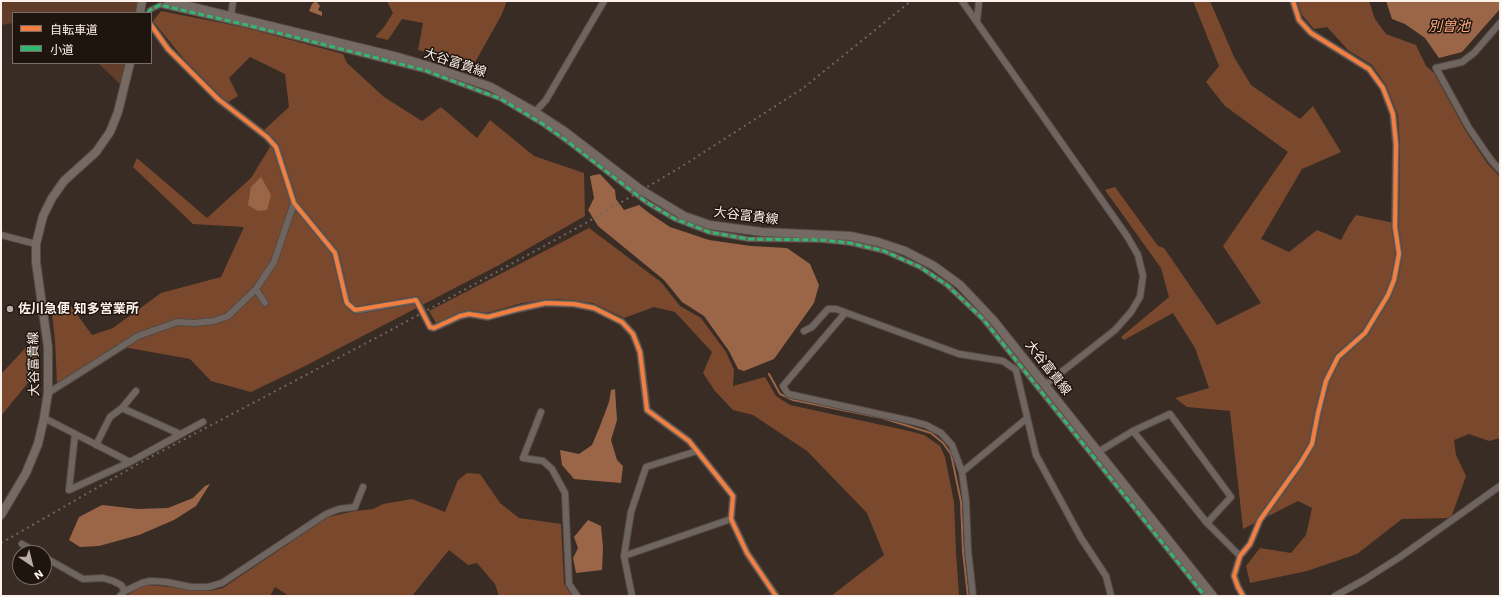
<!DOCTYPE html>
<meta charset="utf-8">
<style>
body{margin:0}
#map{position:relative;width:1501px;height:597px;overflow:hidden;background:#382c25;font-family:"Work Sans","Noto Sans JP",sans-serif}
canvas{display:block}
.frame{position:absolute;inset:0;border:2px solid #fef1eb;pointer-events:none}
.legend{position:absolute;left:12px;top:12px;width:140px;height:52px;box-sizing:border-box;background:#1f150f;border:1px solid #786d67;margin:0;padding:5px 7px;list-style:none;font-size:12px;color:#fef1eb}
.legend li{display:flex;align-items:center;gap:8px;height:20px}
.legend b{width:20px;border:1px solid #786d67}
.north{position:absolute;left:12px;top:545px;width:40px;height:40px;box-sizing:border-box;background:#1f150f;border:1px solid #786d67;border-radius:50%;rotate:145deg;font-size:11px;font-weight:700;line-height:16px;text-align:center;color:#fef1eb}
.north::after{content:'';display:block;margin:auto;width:14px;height:18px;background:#b9aca6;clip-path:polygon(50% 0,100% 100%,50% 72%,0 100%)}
</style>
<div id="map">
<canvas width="1501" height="597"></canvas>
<div class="frame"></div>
<ul class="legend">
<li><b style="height:5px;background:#f27e40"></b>自転車道</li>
<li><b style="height:5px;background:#33b770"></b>小道</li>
</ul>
<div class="north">N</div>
</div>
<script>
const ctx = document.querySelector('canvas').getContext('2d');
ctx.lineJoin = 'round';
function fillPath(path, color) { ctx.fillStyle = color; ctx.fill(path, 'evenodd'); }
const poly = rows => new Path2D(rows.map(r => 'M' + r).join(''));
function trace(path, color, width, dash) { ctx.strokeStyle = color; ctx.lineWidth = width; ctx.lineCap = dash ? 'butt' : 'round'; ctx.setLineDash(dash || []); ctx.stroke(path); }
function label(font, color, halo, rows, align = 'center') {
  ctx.font = font + ' "Work Sans","Noto Sans JP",sans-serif'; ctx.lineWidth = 3; ctx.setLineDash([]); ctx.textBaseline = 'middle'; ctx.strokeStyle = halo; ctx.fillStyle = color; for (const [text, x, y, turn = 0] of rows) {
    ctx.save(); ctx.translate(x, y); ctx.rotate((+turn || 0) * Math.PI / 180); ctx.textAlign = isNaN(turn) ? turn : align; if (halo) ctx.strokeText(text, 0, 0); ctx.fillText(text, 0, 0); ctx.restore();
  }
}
const green = poly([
 [1,1,142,1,140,13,13,13,13,23,1,25],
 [98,63,130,63,124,88]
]);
const forest = poly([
 [387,1,507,1,501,16,474,64,418,50,423,23,402,19,388,40,375,37,384,27,393,13],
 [1193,1,1210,1,1234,57,1251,85,1300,119,1313,106,1341,152,1302,169,1261,239,1289,252,1317,230,1341,240,1349,225,1356,215,1399,224,1400,145,1398,115,1386,85,1372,65,1348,50,1327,27,1314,29,1302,15,1297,1,1369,1,1375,19,1386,34,1416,45,1426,66,1434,73,1465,130,1487,163,1500,177,1500,438,1489,441,1469,434,1454,440,1456,455,1466,476,1451,518,1402,519,1357,554,1307,571,1250,583,1246,566,1260,548,1291,553,1306,535,1312,508,1298,501,1243,529,1230,411,1187,407,1175,398,1209,388,1195,348,1173,313,1124,340,1121,337,1169,297,1161,268,1105,190,1115,187,1158,246,1164,248,1217,325,1261,303,1223,246,1288,152,1225,106,1206,82,1219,66],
 [161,11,243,27,343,54,347,63,384,97,422,121,441,107,477,138,490,120,534,156,584,173,585,216,499,265,307,365,251,392,211,381,190,359,118,346,57,383,55,340,51,306,68,302,92,335,113,328,161,293,221,277,244,227,193,224,133,167,137,158,207,218,251,178,270,147,264,130,289,107,285,74,250,57,229,78,238,96,227,103,183,58,153,21],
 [589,228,661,282,680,306,701,318,726,352,734,370,733,386,765,377,776,396,790,405,909,431,924,435,940,446,945,457,954,502,956,552,959,596,831,596,884,555,867,513,807,451,753,415,733,410,715,391,703,373,712,352,675,312,654,307,624,318,593,303,556,299,522,303,487,313,466,311,436,323,429,311],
 [36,337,40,368,1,416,1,374],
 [467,473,480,474,500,503,519,518,561,524,564,584,572,596,499,596,495,584,477,563,468,565,449,550,412,596,289,596,275,587,270,596,126,596,142,586,150,585,209,591,223,588,328,517,355,511,373,509,383,504,412,499,445,512,458,480]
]);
const water = poly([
 [316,1,320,6,318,10,322,12,322,16,309,11,312,4],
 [1386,1,1500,1,1500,9,1462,52,1439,58,1425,38,1405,24,1392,19],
 [600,174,615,190,616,199,624,210,639,205,649,213,670,227,709,240,751,246,787,248,810,264,819,285,814,303,774,359,744,371,738,369,729,351,704,316,682,302,664,280,598,226,588,210,594,198,590,176],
 [261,177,271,195,267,210,258,211,248,205,251,187],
 [615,389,617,420,611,440,617,460,623,466,621,483,574,479,562,465,560,450,579,454,592,445,600,426,609,402,611,390],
 [210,484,196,506,174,520,139,535,99,546,80,547,69,540,79,517,102,505,138,509,168,508,193,498,205,486],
 [588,520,601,526,603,548,602,570,576,573,573,558,578,548,574,537]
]);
const stream = poly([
 [769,374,780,394,793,400,882,418,931,433,943,443,951,454,961,502,963,551,968,596]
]);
const pedestrian = poly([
 [148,13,150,10,160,5,247,25,424,70,501,99,543,124,567,141,646,202,675,219,709,232,748,239,821,240,850,243,884,251,920,267,947,285,983,319,1205,596]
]);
const minor = poly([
 [962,1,1127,236,1138,255,1143,276,1140,297,1131,312,1115,330,1045,385],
 [231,16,233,1],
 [977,22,979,1],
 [1500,23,1474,53,1462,62,1436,68,1469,128,1491,160,1500,170],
 [151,25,168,49,218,99,267,137,276,147,294,203,335,253,347,303,355,310,359,310,416,300,420,307],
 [535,112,546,100,604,1],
 [1,235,36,244],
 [256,289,265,303],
 [845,313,783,386,788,394,911,421,926,425,941,433,952,445,962,472,966,501,968,550,973,596],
 [425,317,430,327,434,328,460,316,469,314,488,317,518,309,546,303,574,304,594,308,622,322,633,334,640,352,647,410,689,441,733,496,731,519,747,553,776,596],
 [804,331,812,327,828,309,836,309,959,354,1003,361,1016,370,1036,455,1081,538,1106,576,1111,596],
 [48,393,138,336,177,322,194,323,214,321,228,316,256,289,274,262,294,203],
 [122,408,180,434],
 [541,412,523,458,543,461,552,469,565,493,569,584,577,596],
 [44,418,130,462],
 [1133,431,1207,523,1240,556],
 [75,434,69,490,130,462,203,422],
 [96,445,110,417,122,408,136,391],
 [1098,452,1133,431,1170,414,1231,497,1207,523],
 [962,472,1026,419],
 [22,544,38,553],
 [624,556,731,519],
 [44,557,83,579,103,578,113,581,121,585,125,591],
 [120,596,125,591,142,583,150,581,166,582,191,587,208,587,222,583,326,514,339,509,355,507,363,487],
 [632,596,624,556,631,512,646,467,697,451],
 [1243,596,1238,587,1234,576,1240,556,1250,544,1260,520,1300,464,1312,444,1318,413,1326,381,1338,357,1365,333,1388,295,1394,280,1399,254,1395,227,1396,144,1393,114,1383,88,1369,69,1311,33,1299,20,1293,1],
 [1335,596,1364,580,1400,557,1500,486]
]);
const secondary = poly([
 [168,1,398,57,432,67,491,87,535,112,564,131,641,190,684,216,710,225,762,232,850,236,878,242,905,251,934,266,960,285,994,321,1213,596],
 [140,13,142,1],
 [1,515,26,473,38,444,44,418,48,393,48,347,36,262,36,244,43,216,52,198,64,181,96,152,110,132,118,112,130,63]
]);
const rail = poly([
 [1,543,147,459,391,330,586,223,681,167,802,89,911,1]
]);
const minorBridge = poly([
 [420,307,425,317]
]);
const quiet = poly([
 [148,13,150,10,160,5,247,25,424,70,501,99,543,124,567,141,646,202,675,219,709,232,748,239,821,240,850,243,884,251,920,267,947,285,983,319,1205,596]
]);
const cycleway = poly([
 [151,25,168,49,218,99,267,137,276,147,294,203,335,253,346,300,347,303,355,310,416,300,430,327,434,328,460,316,469,314,488,317,518,309,546,303,574,304,594,308,622,322,633,334,640,352,647,410,689,441,733,496,731,519,747,553,776,596],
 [1243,596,1238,587,1234,576,1240,556,1250,544,1260,520,1300,464,1312,444,1318,413,1326,381,1338,357,1365,333,1388,295,1394,280,1399,254,1395,227,1396,144,1393,114,1383,88,1369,69,1311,33,1299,20,1293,1]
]);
const markers = [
 [10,309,4,"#b9aca6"]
];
const streetNames = [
 ["大谷富貴線",455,63,18],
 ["大谷富貴線",746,216,7],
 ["大谷富貴線",34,364,-91],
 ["大谷富貴線",1048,368,52]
];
const poiNames = [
 ["佐川急便 知多営業所",18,309]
];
const waterNames = [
 ["別曽池",1449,27]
];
fillPath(green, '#623e2a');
fillPath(forest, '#7a492d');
fillPath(water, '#9b6648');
trace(stream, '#9b6648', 2);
trace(pedestrian, '#544943', 6);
trace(minor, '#544943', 8);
trace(secondary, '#544943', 10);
trace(pedestrian, '#6f6560', 4.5);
trace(minor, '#6f6560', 6);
trace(secondary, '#746963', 8);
trace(rail, '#706761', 2, [2, 4]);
trace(minorBridge, '#544943', 8, []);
trace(minorBridge, '#6f6560', 6);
trace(quiet, '#33b770', 3, [6, 3]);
trace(cycleway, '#f27e40', 4);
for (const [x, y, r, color] of markers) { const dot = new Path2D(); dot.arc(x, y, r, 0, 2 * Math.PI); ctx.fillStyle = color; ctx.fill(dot); trace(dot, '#1f150f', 1.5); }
label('13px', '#fef1eb', '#1f150f', streetNames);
label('bold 13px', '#fef1eb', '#1f150f', poiNames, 'left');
label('italic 14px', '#feaa7b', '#1f150f', waterNames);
</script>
